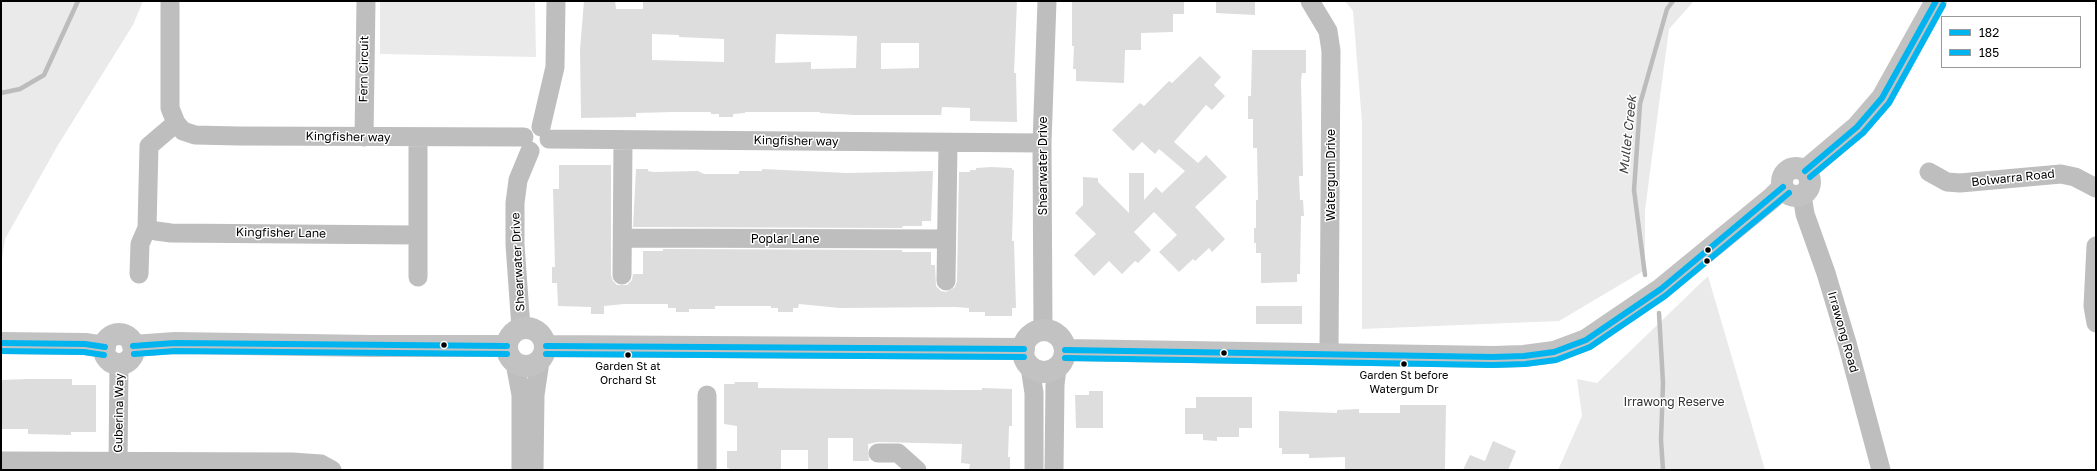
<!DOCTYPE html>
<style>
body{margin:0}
#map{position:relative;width:2097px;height:471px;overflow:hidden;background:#fff;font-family:"Golos Text",sans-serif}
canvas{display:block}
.frame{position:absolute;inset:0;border:2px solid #000;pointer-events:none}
.legend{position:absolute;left:1941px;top:16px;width:140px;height:52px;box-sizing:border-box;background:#fff;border:1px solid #999;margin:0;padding:5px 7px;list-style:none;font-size:12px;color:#000}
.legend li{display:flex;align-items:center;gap:8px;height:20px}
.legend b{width:20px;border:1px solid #999}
</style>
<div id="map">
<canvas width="2097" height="471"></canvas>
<div class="frame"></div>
<ul class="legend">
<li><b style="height:5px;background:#00b5ef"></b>182</li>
<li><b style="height:5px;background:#00b5ef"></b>185</li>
</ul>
</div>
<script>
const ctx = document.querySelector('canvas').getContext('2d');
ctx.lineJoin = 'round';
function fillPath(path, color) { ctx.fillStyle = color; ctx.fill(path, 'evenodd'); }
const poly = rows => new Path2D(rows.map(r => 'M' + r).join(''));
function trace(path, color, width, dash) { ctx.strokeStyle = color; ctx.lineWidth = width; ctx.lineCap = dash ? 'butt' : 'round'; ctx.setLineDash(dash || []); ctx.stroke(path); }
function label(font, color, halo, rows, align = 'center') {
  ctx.font = font + ' "Golos Text",sans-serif'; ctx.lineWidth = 3; ctx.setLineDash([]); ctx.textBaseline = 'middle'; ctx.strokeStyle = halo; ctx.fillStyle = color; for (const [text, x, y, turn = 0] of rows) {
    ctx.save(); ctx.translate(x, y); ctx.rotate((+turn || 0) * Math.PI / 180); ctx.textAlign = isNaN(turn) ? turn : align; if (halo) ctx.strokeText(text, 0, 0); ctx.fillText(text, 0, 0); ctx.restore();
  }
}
const green = poly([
 [1,1,143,1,133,25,58,145,5,239,1,266],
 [380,1,535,1,536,57,380,54],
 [1345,1,1694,1,1669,29,1645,210,1645,270,1559,321,1362,329,1362,122,1353,11],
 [1708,276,1765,470,1558,470,1582,416,1577,379,1597,383]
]);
const stream = poly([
 [1,93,20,89,44,75,78,1],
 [1645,275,1634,190,1640,104,1667,9,1673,1],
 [1659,313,1663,383,1661,440,1663,470]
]);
const building = poly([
 [584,1,615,1,616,9,643,9,643,1,797,1,797,2,1017,1,1014,73,1016,73,1017,122,970,121,970,108,942,107,941,115,855,115,820,113,820,112,745,112,745,113,733,114,733,117,719,117,719,114,711,114,711,112,672,112,636,113,636,117,581,118,580,50],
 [652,34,679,35,679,37,724,39,724,62,652,60],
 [776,34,857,36,856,68,811,69,811,62,775,63],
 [881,43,919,43,919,68,881,69],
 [1072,1,1184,1,1184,14,1173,14,1173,32,1141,33,1141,50,1125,50,1124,83,1076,81,1076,69,1073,69,1074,46,1072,46],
 [1216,1,1255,1,1255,15,1216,13],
 [1252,50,1306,50,1306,73,1302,73,1301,80,1303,176,1299,176,1300,200,1303,200,1304,216,1301,216,1300,274,1297,274,1297,282,1261,283,1261,253,1256,253,1256,243,1254,243,1254,228,1256,228,1256,200,1258,200,1257,148,1253,148,1253,119,1248,119,1248,96,1251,96],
 [1200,56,1221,77,1214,85,1225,96,1212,110,1206,105,1174,142,1198,163,1206,155,1227,177,1195,207,1225,239,1212,252,1209,248,1195,261,1193,259,1179,272,1159,252,1177,235,1154,212,1134,232,1151,250,1138,263,1135,261,1122,274,1109,261,1094,276,1074,255,1096,234,1075,213,1083,205,1083,177,1098,178,1098,182,1129,213,1129,173,1144,173,1144,200,1156,187,1162,193,1185,171,1159,149,1155,154,1142,142,1133,151,1112,130,1140,103,1144,106,1169,81,1172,83],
 [559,165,611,165,611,275,613,281,617,285,627,285,632,280,633,274,643,274,643,251,663,251,663,249,902,250,902,252,931,252,931,265,935,265,936,286,941,291,946,292,955,287,957,281,959,172,970,172,970,170,976,170,976,168,991,167,1012,168,1012,170,1014,170,1012,241,1014,241,1016,308,1012,308,1012,316,985,316,985,312,969,312,969,308,955,307,840,308,799,304,798,308,793,308,793,312,778,312,778,308,771,308,771,306,715,306,715,309,689,309,689,312,676,312,676,308,668,308,668,304,624,304,604,306,604,314,591,314,591,307,558,306,557,283,552,283,552,267,555,267,553,189,559,189],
 [636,169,648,169,648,171,654,172,698,171,704,174,739,174,739,171,762,171,762,169,847,173,933,171,931,221,922,221,922,226,903,226,902,228,633,227],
 [1256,306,1302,306,1302,324,1256,324],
 [28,379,72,379,72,385,96,385,96,432,71,432,71,435,28,434,28,429,1,429,1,380],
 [734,382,758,382,758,388,956,390,982,390,982,388,1012,389,1012,426,1009,426,1008,457,1010,457,1010,470,969,470,970,464,961,463,962,444,878,442,868,444,869,461,853,461,853,438,828,438,828,470,808,470,808,450,781,450,781,470,729,470,729,468,727,468,727,451,737,451,737,426,724,424,724,384,735,384],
 [1089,391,1103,391,1103,428,1076,428,1075,395,1089,395],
 [1196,397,1252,397,1252,428,1239,428,1239,437,1217,437,1217,441,1203,440,1203,434,1185,434,1185,408,1196,408],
 [1400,405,1446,405,1445,470,1345,470,1345,457,1309,458,1309,454,1282,454,1282,448,1279,448,1279,411,1337,413,1337,410,1359,409,1359,413,1400,413],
 [1493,441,1516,451,1508,470,1463,470,1470,455,1485,461]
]);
const street = poly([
 [170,1,170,108,176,123,183,131,195,135,238,136,524,137],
 [1310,1,1328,31,1331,51,1329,354],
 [176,123,149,146,147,228,156,231,171,233,416,235],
 [541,127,555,67,556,1],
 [364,137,366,1],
 [549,139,1042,143],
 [1929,172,1947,182,1960,183,2061,174,2075,177,2096,188],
 [1802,195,1805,214,1826,273,1847,343,1881,470],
 [623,238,946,239],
 [2096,246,2093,306,2096,323],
 [139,274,140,244,147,228],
 [622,275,623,140],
 [418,277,418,138],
 [946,281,948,143],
 [521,328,515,245,515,203,518,180,530,151],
 [1043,330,1042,143,1047,1],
 [515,363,521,395,521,470],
 [1030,367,1034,393,1034,470],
 [878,453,898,453,917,470],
 [1,461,292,462,321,464,332,470],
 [118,462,119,364],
 [534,470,535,395,540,361],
 [707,470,707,395],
 [1054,470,1055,385,1057,368]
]);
const secondary = poly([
 '1782 182a14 14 0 1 1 28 0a14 14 0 1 1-28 0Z',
 [1805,171,1857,127,1882,98,1936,1],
 '507 347a19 19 0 1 1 38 0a19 19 0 1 1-38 0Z',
 '1023 351a21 21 0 1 1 42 0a21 21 0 1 1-42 0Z',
 '104 349a15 15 0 1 1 30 0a15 15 0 1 1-30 0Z',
 [1,343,85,344,105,347],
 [133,346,175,343,371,346,507,346],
 [546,346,1024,349],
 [1065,350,1493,357,1524,356,1554,352,1586,340,1661,289,1772,198,1783,187]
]);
const bus1 = poly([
 [1805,171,1857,127,1882,98,1936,1],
 [1,343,85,344,105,347],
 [133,346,175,343,507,346],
 [546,346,1024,349],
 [1065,350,1493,357,1524,356,1554,352,1586,340,1661,289,1783,187]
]);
const bus2 = poly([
 [1810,177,1863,133,1889,103,1943,5],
 [1,351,84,352,104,355],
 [134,354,175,351,507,354],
 [546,354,1024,357],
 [1065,358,1493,365,1525,364,1556,360,1590,347,1665,296,1789,193]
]);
const markers = [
 [1708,250,3.5,"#000"],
 [1707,261,3.5,"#000"],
 [444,345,3.5,"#000"],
 [1224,353,3.5,"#000"],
 [628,355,3.5,"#000"],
 [1404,364,3.5,"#000"]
];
const busNames = [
 ["Garden St at",628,367],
 ["Orchard St",628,381],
 ["Garden St before",1404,376],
 ["Watergum Dr",1404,390]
];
const streetNames = [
 ["Fern Circuit",364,69,-89],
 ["Kingfisher way",348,137,1],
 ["Kingfisher way",796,141,1],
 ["Shearwater Drive",1043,166,-90],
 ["Watergum Drive",1331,175,-90],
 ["Bolwarra Road",2013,178,-6],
 ["Kingfisher Lane",281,233,1],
 ["Poplar Lane",785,239],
 ["Shearwater Drive",518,262,-93],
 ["Irrawong Road",1843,332,74],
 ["Guberina Way",119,413,-89]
];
const parkNames = [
 ["Irrawong Reserve",1674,402]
];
const waterNames = [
 ["Mullet Creek",1628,135,-84]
];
fillPath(green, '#eaeaea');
trace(stream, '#bcbcbc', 4.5);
fillPath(building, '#ddd');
trace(street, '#bebebe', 19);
trace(secondary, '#c2c2c2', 22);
trace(bus1, '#00b5ef', 6);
trace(bus2, '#00b5ef', 6);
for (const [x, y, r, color] of markers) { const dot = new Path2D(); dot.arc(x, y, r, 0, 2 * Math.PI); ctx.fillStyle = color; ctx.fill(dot); trace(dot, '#fff', 1.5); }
label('11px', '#000', '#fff', busNames);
label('12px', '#000', '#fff', streetNames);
label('12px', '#303030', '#fff', parkNames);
label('italic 13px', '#414141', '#fff', waterNames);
</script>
